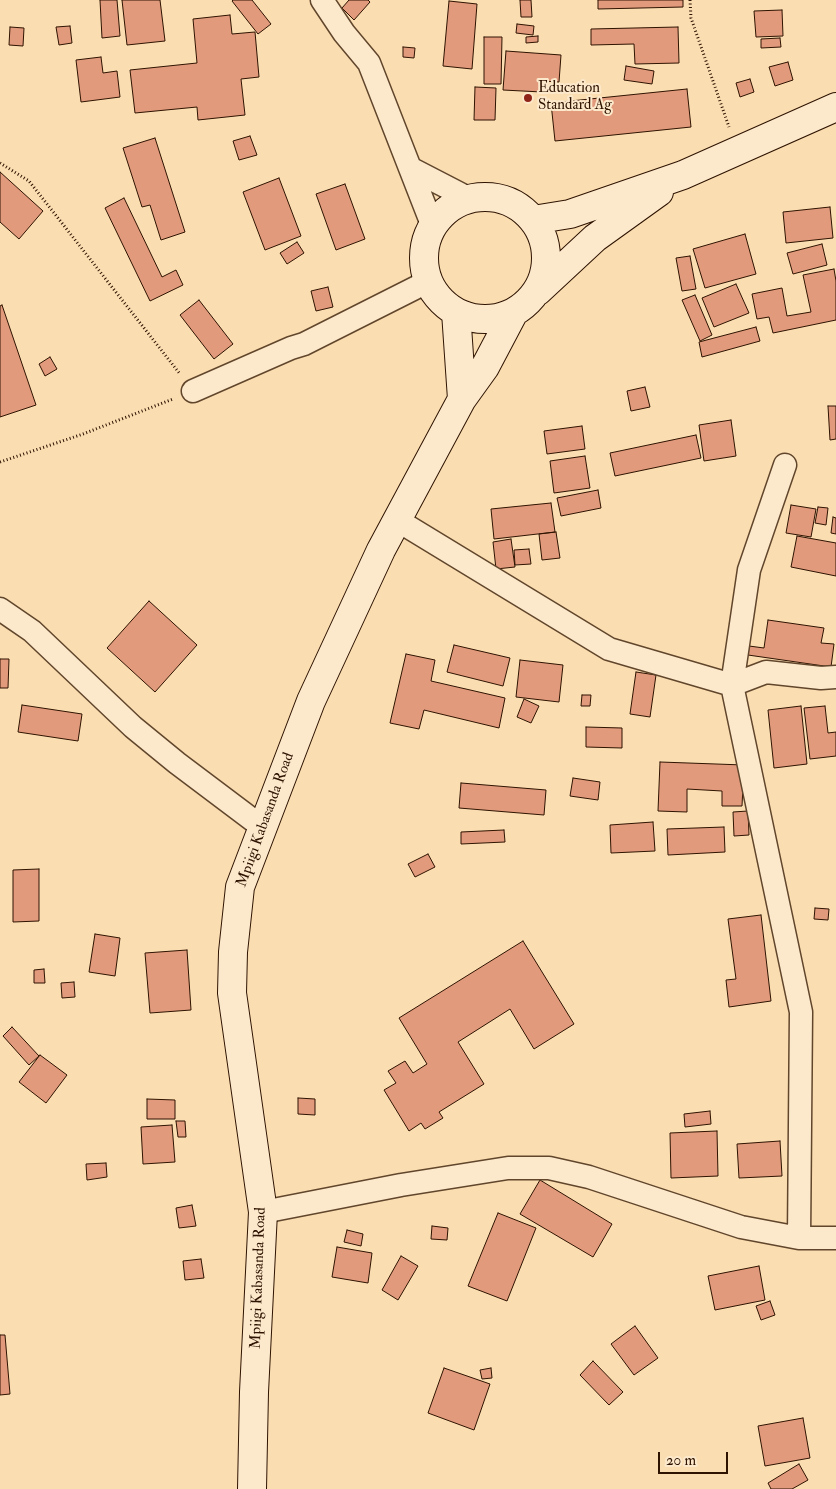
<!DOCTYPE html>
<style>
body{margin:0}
#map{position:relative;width:836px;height:1489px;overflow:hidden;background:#faddb1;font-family:"IM FELL Double Pica",serif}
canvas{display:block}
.scale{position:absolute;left:658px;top:1452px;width:70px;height:22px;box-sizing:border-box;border:2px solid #2e1300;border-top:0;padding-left:6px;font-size:15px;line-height:18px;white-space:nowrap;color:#2e1300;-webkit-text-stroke:4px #fce9cc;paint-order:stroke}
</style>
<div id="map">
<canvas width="836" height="1489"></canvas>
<div class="scale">20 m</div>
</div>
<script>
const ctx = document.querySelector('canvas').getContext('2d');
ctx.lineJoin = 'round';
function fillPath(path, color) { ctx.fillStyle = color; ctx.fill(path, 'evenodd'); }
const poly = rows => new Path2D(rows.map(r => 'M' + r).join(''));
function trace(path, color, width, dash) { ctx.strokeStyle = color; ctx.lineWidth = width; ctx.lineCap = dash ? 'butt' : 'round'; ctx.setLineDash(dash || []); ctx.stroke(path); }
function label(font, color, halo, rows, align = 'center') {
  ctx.font = font + ' "IM FELL Double Pica",serif'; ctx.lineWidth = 4; ctx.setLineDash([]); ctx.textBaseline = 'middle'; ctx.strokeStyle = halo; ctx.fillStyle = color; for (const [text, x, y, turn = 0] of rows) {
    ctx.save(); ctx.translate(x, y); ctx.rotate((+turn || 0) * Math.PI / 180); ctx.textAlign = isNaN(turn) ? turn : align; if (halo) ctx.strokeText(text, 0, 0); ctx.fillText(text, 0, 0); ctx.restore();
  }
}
const building = poly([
 [100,0,117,0,120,36,102,38,100,0],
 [122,0,160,0,165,41,127,45,122,0],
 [233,0,252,0,271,24,258,34,232,1,233,0],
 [349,0,368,0,370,2,354,20,342,8,349,0],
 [520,0,531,0,532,17,521,17,520,0],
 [598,0,683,0,683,7,598,9,598,0],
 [449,1,477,4,472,69,443,66,449,1],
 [782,10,783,36,756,37,754,11,782,10],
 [230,15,232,34,255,32,259,77,241,79,245,115,198,120,197,107,135,113,130,70,197,63,193,19,230,15],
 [517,24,534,26,533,35,516,33,517,24],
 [70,26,72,43,59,45,56,27,70,26],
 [10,27,24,28,23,46,9,45,10,27],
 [678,27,679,63,635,64,634,44,591,45,591,29,678,27],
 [538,36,538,42,526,43,526,37,538,36],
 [484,37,502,37,501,84,484,84,484,37],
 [780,38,781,47,761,48,761,39,780,38],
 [403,47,415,48,414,58,403,57,403,47],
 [506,51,561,55,559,82,543,81,542,92,503,90,506,51],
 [101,57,103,73,117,71,120,97,81,102,76,60,101,57],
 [788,62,793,80,775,86,769,67,788,62],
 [626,66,654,71,652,84,624,80,626,66],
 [750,79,754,92,740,97,736,83,750,79],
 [475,87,496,88,495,120,474,120,475,87],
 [687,89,691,127,555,141,551,103,687,89],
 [250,136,257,155,239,160,233,141,250,136],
 [155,138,185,232,161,240,150,205,142,207,123,148,155,138],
 [0,172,43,211,19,239,0,222,0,172],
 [279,178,301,236,265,250,243,192,279,178],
 [345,184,365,239,336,250,316,194,345,184],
 [124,198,162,277,176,270,183,285,150,301,105,208,124,198],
 [830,207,833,238,786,243,783,212,830,207],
 [745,234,756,274,705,288,693,249,745,234],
 [297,242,304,253,287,264,280,253,297,242],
 [822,244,827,265,793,274,787,253,822,244],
 [690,256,696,289,682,291,676,258,690,256],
 [834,269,836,281,836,320,773,333,769,317,757,319,752,294,782,288,787,316,811,312,803,275,834,269],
 [736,284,749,313,714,327,702,298,736,284],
 [328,287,333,307,316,311,311,291,328,287],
 [695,295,712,335,700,341,682,300,695,295],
 [199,300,233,344,214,359,180,315,199,300],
 [2,305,36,405,0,417,0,306,2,305],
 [756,327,760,341,702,357,699,342,756,327],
 [50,357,57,369,45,376,39,364,50,357],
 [645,387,650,407,631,411,627,391,645,387],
 [828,406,836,406,836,439,830,440,828,406],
 [731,420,736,456,704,461,699,425,731,420],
 [582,426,585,449,547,454,544,431,582,426],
 [696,435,701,458,615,476,610,453,696,435],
 [585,456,590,488,554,493,550,461,585,456],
 [598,490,601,508,561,516,557,498,598,490],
 [551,503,555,532,494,539,491,509,551,503],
 [791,505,816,509,811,537,786,533,791,505],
 [818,507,828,508,826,525,815,523,818,507],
 [833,517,836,518,836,534,831,533,833,517],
 [556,532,560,558,542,560,539,534,556,532],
 [797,536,836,543,836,576,791,567,797,536],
 [511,539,515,567,496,569,493,542,511,539],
 [529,549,531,564,515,565,514,550,529,549],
 [149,601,197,645,155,692,107,648,149,601],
 [768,620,824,628,821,643,834,644,831,667,748,655,749,646,764,648,768,620],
 [454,645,510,658,503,686,447,672,454,645],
 [406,654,435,660,431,681,505,698,499,728,424,710,419,729,390,723,406,654],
 [0,659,9,659,8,688,0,688,0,659],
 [520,660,563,665,559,702,516,697,520,660],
 [636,672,656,675,650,717,630,714,636,672],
 [582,695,591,695,590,706,581,706,582,695],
 [524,699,539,706,531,723,517,717,524,699],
 [22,705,82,714,78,741,18,732,22,705],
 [801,706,807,764,774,768,768,710,801,706],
 [825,706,828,733,836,732,836,756,810,759,804,708,825,706],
 [586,727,622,728,622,748,586,747,586,727],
 [660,762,744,765,742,806,722,806,722,791,687,789,687,812,658,811,660,762],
 [573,778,600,782,598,800,570,796,573,778],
 [461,783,546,790,544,815,459,808,461,783],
 [748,811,749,835,734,836,733,812,748,811],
 [653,822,655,851,611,853,610,825,653,822],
 [724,827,725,852,668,855,667,829,724,827],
 [504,830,505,842,461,844,461,832,504,830],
 [428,854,435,867,415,877,408,864,428,854],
 [39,869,39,921,13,922,13,870,39,869],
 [815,908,829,909,828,920,814,919,815,908],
 [761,915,771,1001,729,1007,726,980,736,979,728,919,761,915],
 [95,934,120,938,115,976,89,972,95,934],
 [523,941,574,1024,534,1049,510,1009,458,1042,484,1084,439,1112,443,1118,425,1129,421,1123,409,1131,384,1090,396,1083,388,1071,405,1061,413,1073,427,1064,399,1018,523,941],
 [187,950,191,1010,150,1013,145,953,187,950],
 [44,969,45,983,34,983,34,970,44,969],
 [74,982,75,997,62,998,61,983,74,982],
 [12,1027,39,1056,29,1065,3,1036,12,1027],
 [40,1055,67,1075,46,1103,19,1082,40,1055],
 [298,1098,315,1099,315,1115,298,1114,298,1098],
 [147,1099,175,1100,175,1119,147,1119,147,1099],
 [710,1111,711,1124,685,1127,684,1114,710,1111],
 [176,1121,185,1121,186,1137,178,1137,176,1121],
 [172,1125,175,1162,143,1164,141,1127,172,1125],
 [717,1131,718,1176,671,1178,670,1133,717,1131],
 [780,1141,782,1176,739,1178,737,1144,780,1141],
 [106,1163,107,1177,87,1180,86,1164,106,1163],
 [540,1180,612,1224,593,1257,520,1214,540,1180],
 [192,1205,196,1226,179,1228,176,1208,192,1205],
 [498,1213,536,1228,507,1301,468,1286,498,1213],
 [432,1226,448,1228,447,1240,431,1239,432,1226],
 [347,1230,363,1234,361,1246,344,1242,347,1230],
 [337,1247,372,1253,368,1283,332,1277,337,1247],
 [401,1256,418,1266,398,1300,382,1290,401,1256],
 [201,1259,204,1278,185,1280,183,1261,201,1259],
 [759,1266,765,1300,715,1310,708,1276,759,1266],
 [770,1301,775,1315,761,1320,756,1306,770,1301],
 [635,1326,658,1358,634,1375,611,1344,635,1326],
 [0,1335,5,1335,10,1394,0,1395,0,1335],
 [593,1361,623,1392,609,1405,580,1375,593,1361],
 [444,1368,490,1384,474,1430,428,1413,444,1368],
 [491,1368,492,1378,482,1379,480,1370,491,1368],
 [803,1418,810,1458,765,1466,758,1426,803,1418],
 [799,1464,808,1480,792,1489,771,1489,768,1483,799,1464]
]);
const path = poly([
 [690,0,691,18,729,127],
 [0,163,29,181,180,374],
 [0,462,83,434,173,399]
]);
const street = poly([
 [322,0,344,33,369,63,433,227],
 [410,168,470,199],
 [193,391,291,348,304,344,429,281],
 [785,465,749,570,732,685,801,1012,799,1238],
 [397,520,609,649,732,685,766,672,821,678,836,677],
 [0,609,32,631,133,727,177,763,262,827],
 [263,1212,401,1185,508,1168,549,1168,589,1177,741,1227,799,1238,836,1238]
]);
const secondary = poly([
 '424 258a61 61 0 1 1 122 0a61 61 0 1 1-122 0Z',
 [533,220,570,214,683,175,836,107],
 [538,291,595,238,659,192],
 [456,312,462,399],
 [252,1489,254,1392,263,1212,232,993,233,952,240,887,311,701,381,550,462,399,485,367,514,312]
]);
const markers = [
 [528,98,5,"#8f2418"]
];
const poiNames = [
 ["Education",538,89],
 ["Standard Ag",538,106]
];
const streetNames = [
 ["Mpiigi Kabasanda Road",266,820,-70],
 ["Mpiigi Kabasanda Road",259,1278,-88]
];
fillPath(building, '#e29a7d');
trace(building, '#2e1300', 1);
trace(street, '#61462c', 25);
trace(secondary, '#2e1300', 30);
trace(path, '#2e1300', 3, [1, 2.5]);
trace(street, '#fce9cc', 22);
trace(secondary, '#fce9cc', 28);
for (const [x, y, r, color] of markers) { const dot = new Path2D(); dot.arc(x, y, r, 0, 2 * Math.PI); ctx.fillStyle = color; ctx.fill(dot); trace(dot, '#fce9cc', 2); }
label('15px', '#2e1300', '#fce9cc', poiNames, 'left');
label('15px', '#2e1300', '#fce9cc', streetNames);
</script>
